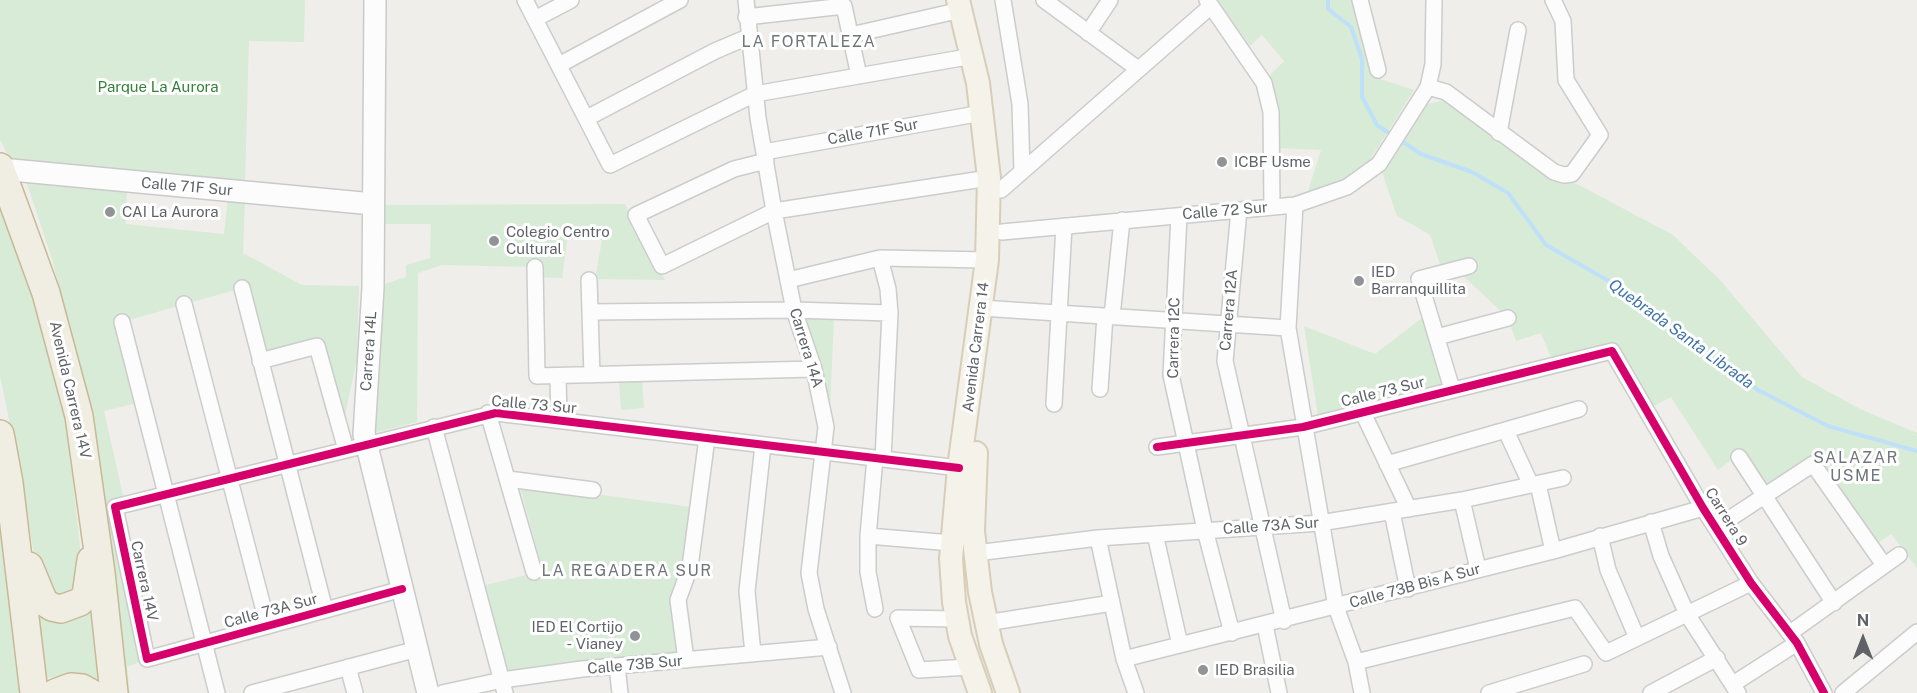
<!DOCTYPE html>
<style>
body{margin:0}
#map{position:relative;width:1917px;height:693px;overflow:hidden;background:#efeeea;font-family:"Public Sans",sans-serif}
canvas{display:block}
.north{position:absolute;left:1833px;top:609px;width:60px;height:60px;-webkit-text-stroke:4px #fff;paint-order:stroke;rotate:0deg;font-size:16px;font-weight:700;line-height:24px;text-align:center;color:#5f6368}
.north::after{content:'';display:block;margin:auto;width:21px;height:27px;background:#5f6368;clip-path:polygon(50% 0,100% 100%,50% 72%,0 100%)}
</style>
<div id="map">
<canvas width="1917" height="693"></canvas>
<div class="north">N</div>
</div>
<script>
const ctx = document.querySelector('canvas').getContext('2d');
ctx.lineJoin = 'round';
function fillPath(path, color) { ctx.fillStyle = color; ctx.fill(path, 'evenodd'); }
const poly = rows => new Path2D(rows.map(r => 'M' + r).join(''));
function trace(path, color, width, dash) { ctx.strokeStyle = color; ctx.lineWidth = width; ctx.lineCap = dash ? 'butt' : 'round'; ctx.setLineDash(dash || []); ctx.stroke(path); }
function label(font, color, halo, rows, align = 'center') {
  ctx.font = font + ' "Public Sans",sans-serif'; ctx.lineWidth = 6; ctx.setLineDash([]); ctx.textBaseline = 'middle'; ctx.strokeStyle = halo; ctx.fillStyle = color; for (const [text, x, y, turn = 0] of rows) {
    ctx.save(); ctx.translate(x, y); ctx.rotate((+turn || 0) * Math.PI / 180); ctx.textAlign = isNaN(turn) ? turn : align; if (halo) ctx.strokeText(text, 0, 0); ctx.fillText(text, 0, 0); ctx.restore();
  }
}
const green = poly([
 [0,0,305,0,304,42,249,41,245,182,12,163,0,140],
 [1217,0,1357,0,1380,79,1414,90,1363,171,1338,185,1307,194,1321,150,1277,148,1276,99,1269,76,1284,61,1262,35,1250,46],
 [1446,100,1553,176,1579,185,1673,235,1720,280,1802,377,1860,409,1917,433,1917,568,1891,534,1878,543,1817,454,1766,489,1740,453,1718,470,1671,397,1646,410,1612,351,1554,365,1541,333,1516,341,1508,318,1457,270,1443,273,1430,235,1397,216,1382,172,1427,104],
 [26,181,127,188,126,224,224,234,228,198,245,199,243,253,302,285,359,286,357,359,341,434,317,346,260,361,242,288,122,322,142,402,104,411,124,500,109,503,147,659,127,667,130,693,125,693,90,413,53,262],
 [0,197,33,282,75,455,73,481,83,575,74,593,50,596,37,577,25,497,0,376],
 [625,204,665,280,595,279,602,240,568,234,562,278,535,277,534,267,442,265,418,273,417,422,370,434,381,285,406,277,406,265,430,258,431,224,382,224,383,205],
 [805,317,834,318,830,410,819,356],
 [1422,318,1442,384,1318,416,1304,326,1375,354],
 [642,379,644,408,621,410,619,380],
 [519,484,692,507,681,653,503,674,481,586,543,571],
 [0,530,20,693,0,693],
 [93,606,102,687,75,676,41,678,37,613]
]);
const stream = poly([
 [1328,0,1328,9,1351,27,1362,59,1362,97,1377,125,1393,136],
 [1400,140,1421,154,1472,172,1508,193,1546,245,1628,292,1758,390,1828,426,1917,451]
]);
const street = poly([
 [525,0,610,165,755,94,973,56],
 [746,0,758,118,774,211,794,310,814,369,826,427,809,573,816,609,843,693],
 [1003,0,1020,104,1022,171],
 [1044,0,1138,69],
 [1207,0,1264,83,1271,112,1272,207],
 [1360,0,1378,70],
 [746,17,844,6,859,76],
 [535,19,571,0],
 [1088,33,1110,0],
 [851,35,961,10],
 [559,65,680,0],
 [1428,87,1446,92,1554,172,1564,175,1572,174,1600,135,1566,80,1563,21,1553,0],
 [587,118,715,51,748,37],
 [1499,133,1518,30],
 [764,152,982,113],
 [766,161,734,169,636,215,662,266,774,211,989,178],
 [1001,190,1211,6],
 [1295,205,1288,328,1336,607,1356,662,1362,693],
 [1239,210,1225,361,1284,621],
 [1179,216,1171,375,1205,530,1232,633],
 [1002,232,1295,205,1347,187,1379,164,1428,87,1433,64,1434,0],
 [880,258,888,289,890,313,883,459],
 [535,267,537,376,814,369],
 [589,280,592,375],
 [788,280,880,258,987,260],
 [242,288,325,610],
 [184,304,268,626],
 [981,308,1288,328],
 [590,312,794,310,890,313],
 [1112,316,1122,220],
 [122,322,217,693],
 [1437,337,1508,318],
 [260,361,317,346,346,450],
 [558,376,559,420],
 [1100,389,1105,316],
 [1452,389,1419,279,1469,266],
 [1054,404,1064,226],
 [1362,411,1409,509],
 [488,413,534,572],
 [434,427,505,693],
 [1506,431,1531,485],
 [1157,447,1303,427,1612,351,1703,508,1751,583,1797,643,1824,693],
 [1739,457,1834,603],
 [875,458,868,536,868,572,875,609],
 [1387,464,1579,409],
 [508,479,593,490],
 [1538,484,1553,551],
 [1462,500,1478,569],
 [1392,512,1408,589],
 [1651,522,1661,556,1687,614,1738,693],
 [1717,527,1813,464,1884,565],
 [1155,534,1180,645],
 [868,536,952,543],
 [1600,536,1608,570,1637,638],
 [1098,538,1124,659,1136,693],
 [976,553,1098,538,1320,523,1462,500,1563,478],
 [402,589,147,659,115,507,496,413,959,468],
 [956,619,898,618,919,670,969,667],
 [986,623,1112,603],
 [1265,625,1279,693],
 [1790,633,1899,555],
 [753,654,747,591,763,445],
 [1124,659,1553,551,1703,508],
 [686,660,678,600,690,567,707,438],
 [1356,662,1575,608,1606,653,1751,583],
 [617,666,620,693],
 [348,667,355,693],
 [1733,684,1797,643],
 [252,693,417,649],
 [442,693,502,680,582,669,829,647],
 [1489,693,1584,664],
 [1651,693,1717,658],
 [1843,693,1917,632]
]);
const secondary = poly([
 [375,0,373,288,364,434,428,693],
 [1,169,373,204]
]);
const primary = poly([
 [958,0,978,83,989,178,987,260,959,468,951,559,954,602,960,636,980,693],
 [976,453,973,531,980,592,991,644,1008,693]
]);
const highway = poly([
 [0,167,46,293,79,416,101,573,114,693],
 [0,434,9,483,34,693],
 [29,566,44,602,52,607,61,609,80,602,86,595,91,560],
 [55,693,71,687,82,688,91,693]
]);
const cycleway = poly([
 [1157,447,1303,427,1612,351,1703,508,1751,583,1797,643,1824,693],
 [402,589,147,659,115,507,496,413,959,468]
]);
const markers = [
 [1222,162,6,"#919496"],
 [110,212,6,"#919496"],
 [494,241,6,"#919496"],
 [1359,281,6,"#919496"],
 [635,636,6,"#919496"],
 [1203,670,6,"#919496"]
];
const parkNames = [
 ["Parque La Aurora",158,87]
];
const streetNames = [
 ["Calle 71F Sur",873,132,-10],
 ["Calle 71F Sur",187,187,5],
 ["Calle 72 Sur",1225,211,-5],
 ["Carrera 12A",1229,310,-85],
 ["Carrera 12C",1174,338,-89],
 ["Avenida Carrera 14",976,347,-83],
 ["Carrera 14A",806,348,73],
 ["Carrera 14L",369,351,-86],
 ["Avenida Carrera 14V",70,390,77],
 ["Calle 73 Sur",1383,392,-14],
 ["Calle 73 Sur",534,405,5],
 ["Carrera 9",1726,517,58],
 ["Calle 73A Sur",1271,526,-4],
 ["Carrera 14V",144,581,78],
 ["Calle 73B Bis A Sur",1415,586,-15],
 ["Calle 73A Sur",271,611,-15],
 ["Calle 73B Sur",635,665,-5]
];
const poiNames = [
 ["ICBF Usme",1234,162],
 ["CAI La Aurora",122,212],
 ["Colegio Centro",506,232],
 ["Cultural",506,249],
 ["IED",1371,272],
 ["Barranquillita",1371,289],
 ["IED El Cortijo",623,627,"right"],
 ["- Vianey",623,644,"right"],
 ["IED Brasilia",1215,670]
];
const neighbourhoodNames = [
 ["LA FORTALEZA",809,42],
 ["SALAZAR",1856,458],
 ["USME",1856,476],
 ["LA REGADERA SUR",627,571]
];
const waterNames = [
 ["Quebrada Santa Librada",1681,334,36]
];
fillPath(green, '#d8ebd6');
trace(stream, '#bfe0f9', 4);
trace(street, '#cbcccc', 18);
trace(secondary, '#cacacb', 24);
trace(primary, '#d7ceb8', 26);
trace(highway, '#c8b996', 30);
trace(street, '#fdfcfc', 15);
trace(secondary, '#fdfcfc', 21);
trace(primary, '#f4f2e9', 22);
trace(highway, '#f0ede3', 27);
trace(cycleway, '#d6006c', 8);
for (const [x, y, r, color] of markers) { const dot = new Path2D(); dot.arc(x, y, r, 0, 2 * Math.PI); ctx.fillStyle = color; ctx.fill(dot); trace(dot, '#fff', 2); }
label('15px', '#348238', '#fff', parkNames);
label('15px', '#5f6368', '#fff', streetNames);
label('15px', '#5f6368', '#fff', poiNames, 'left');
ctx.letterSpacing = '1.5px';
label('16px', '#70757a', '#fff', neighbourhoodNames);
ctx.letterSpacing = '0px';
label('italic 16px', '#4174aa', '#fff', waterNames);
</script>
